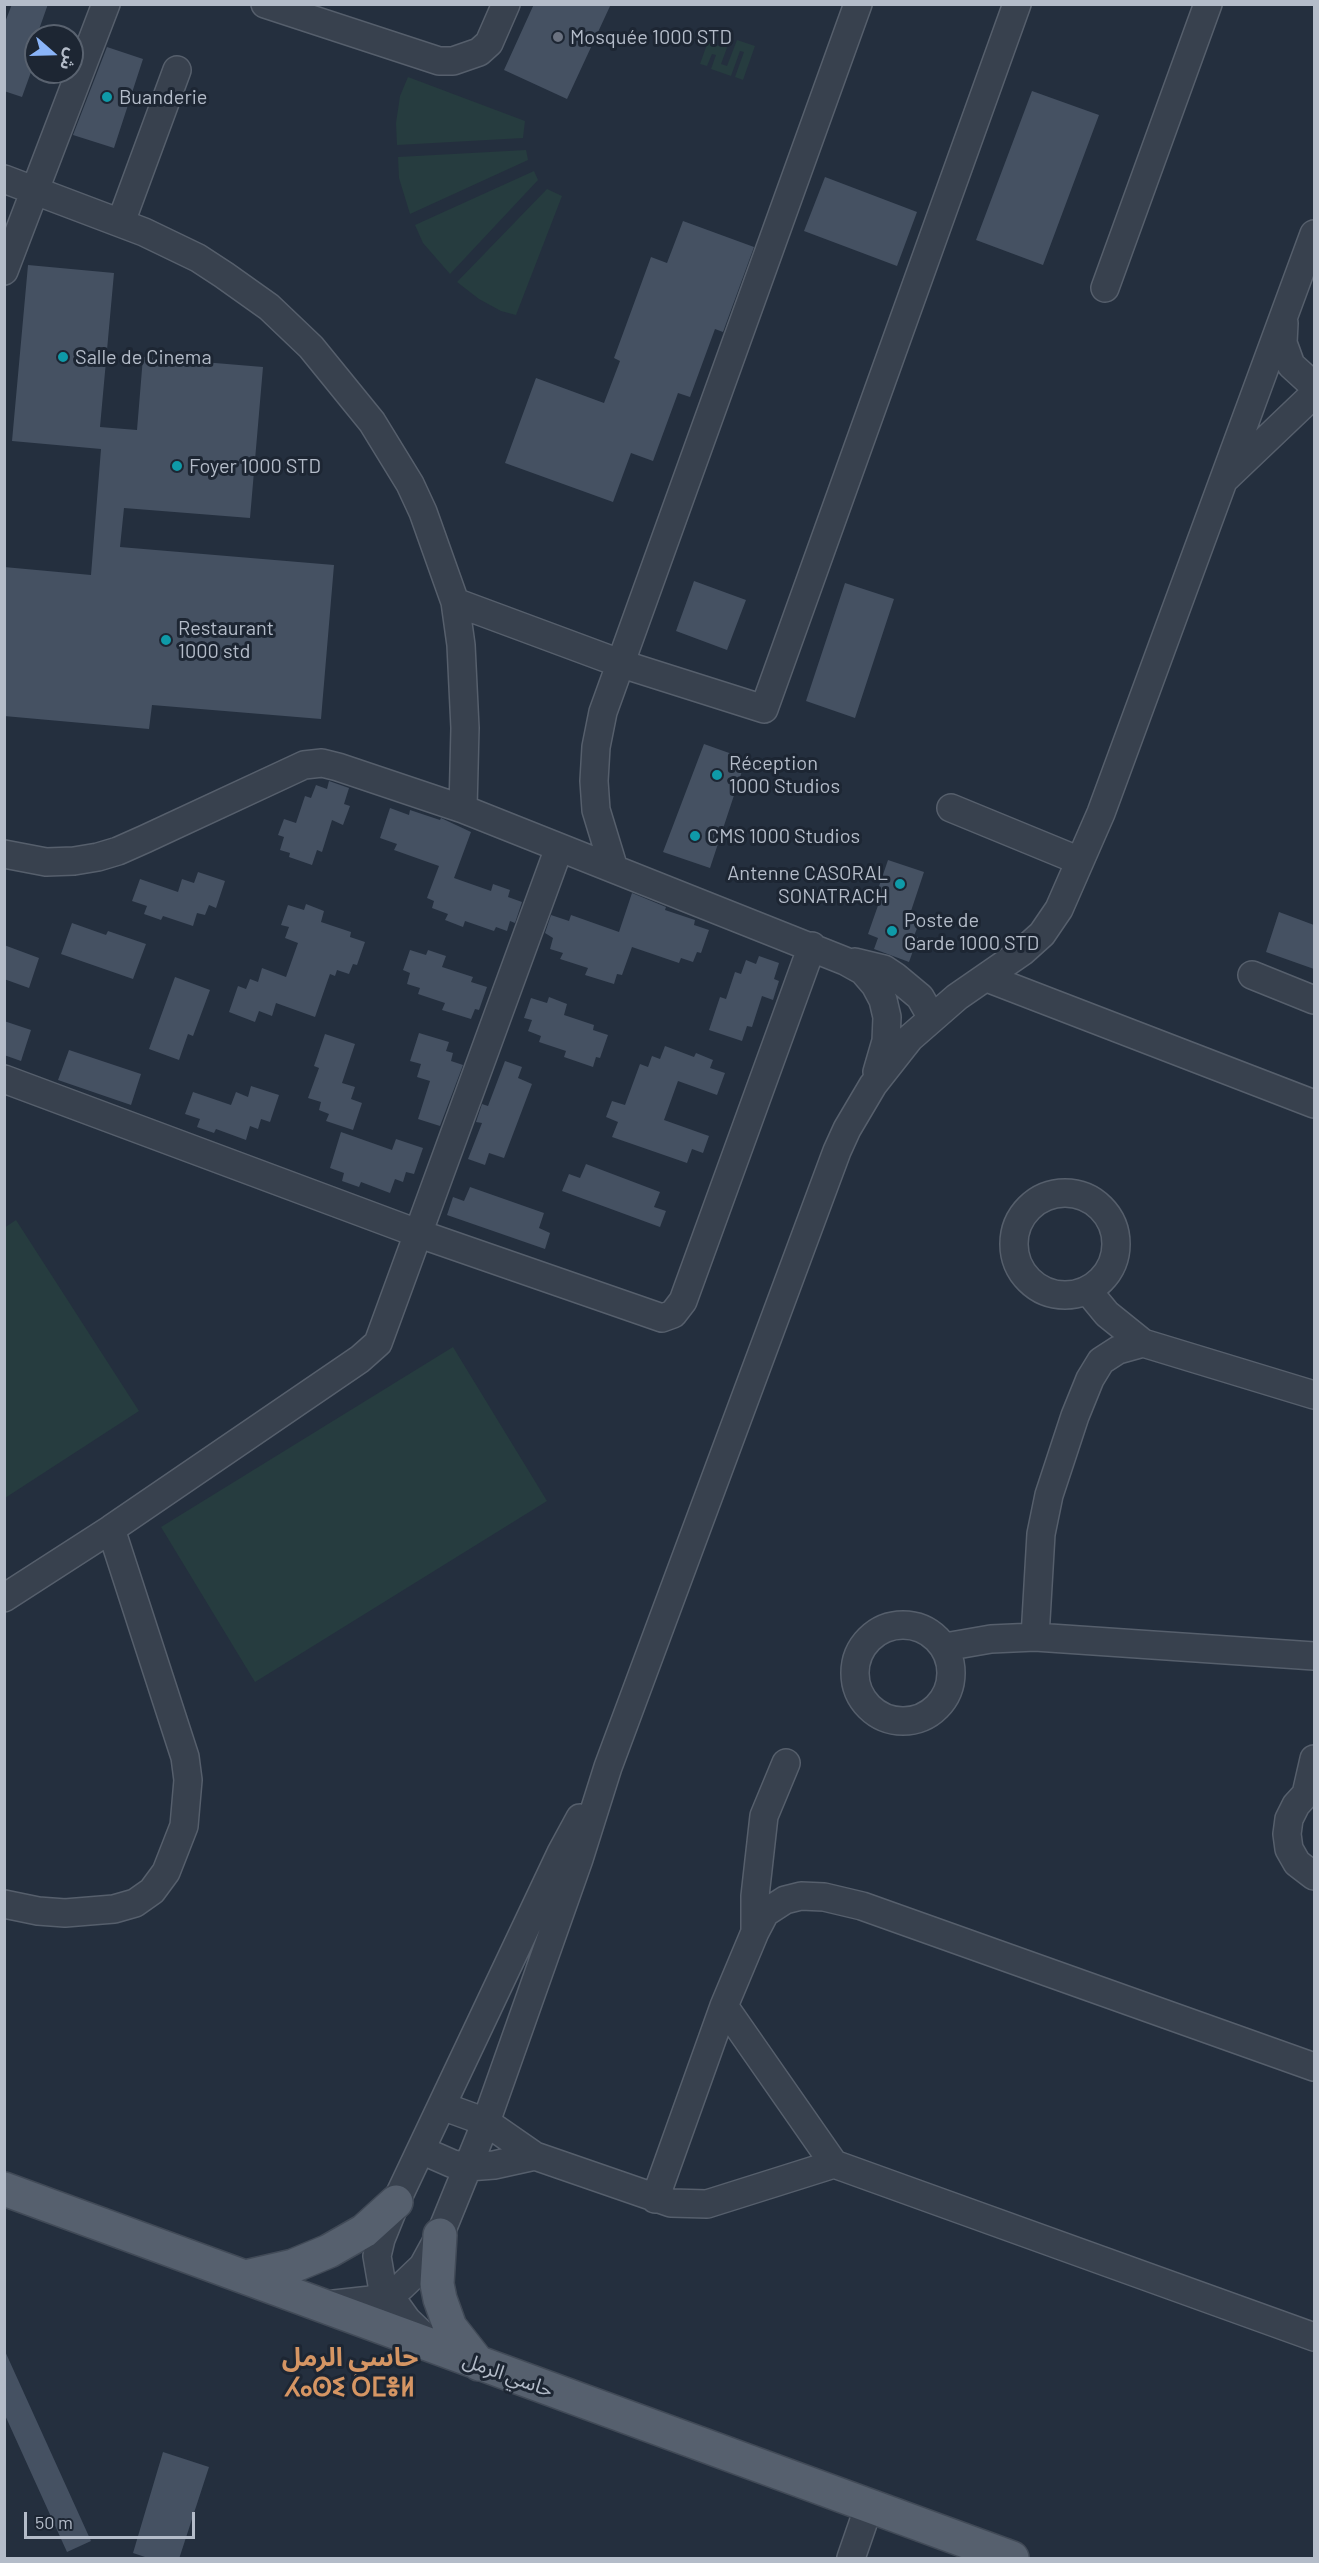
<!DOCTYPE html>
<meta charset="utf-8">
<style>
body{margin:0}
#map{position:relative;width:1319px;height:2563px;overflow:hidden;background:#242f3e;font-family:Barlow,"Noto Sans Arabic",sans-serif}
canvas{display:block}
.frame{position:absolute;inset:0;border:6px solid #b4bcc9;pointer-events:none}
.north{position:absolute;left:24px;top:24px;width:60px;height:60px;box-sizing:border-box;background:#1d2633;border:2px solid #59626f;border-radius:50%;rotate:110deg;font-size:16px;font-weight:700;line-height:24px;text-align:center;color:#b4bcc9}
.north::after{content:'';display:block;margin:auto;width:21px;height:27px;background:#8ab4f8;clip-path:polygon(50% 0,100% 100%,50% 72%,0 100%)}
.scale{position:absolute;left:24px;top:2512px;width:171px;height:27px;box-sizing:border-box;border:3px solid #b4bcc9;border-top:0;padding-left:8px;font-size:18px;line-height:21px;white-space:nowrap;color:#b4bcc9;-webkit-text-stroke:4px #1d2633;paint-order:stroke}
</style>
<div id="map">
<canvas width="1319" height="2563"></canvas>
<div class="frame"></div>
<div class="north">ش</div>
<div class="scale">50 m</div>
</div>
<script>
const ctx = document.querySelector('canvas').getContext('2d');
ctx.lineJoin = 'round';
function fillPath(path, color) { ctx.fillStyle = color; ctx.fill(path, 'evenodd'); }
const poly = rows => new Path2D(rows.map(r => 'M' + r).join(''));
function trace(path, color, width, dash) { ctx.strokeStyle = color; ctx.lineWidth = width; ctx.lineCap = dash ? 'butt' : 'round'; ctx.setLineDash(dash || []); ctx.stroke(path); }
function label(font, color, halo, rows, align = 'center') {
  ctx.font = font + ' Barlow,"Noto Sans Arabic","Noto Sans Tifinagh",sans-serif'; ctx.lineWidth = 6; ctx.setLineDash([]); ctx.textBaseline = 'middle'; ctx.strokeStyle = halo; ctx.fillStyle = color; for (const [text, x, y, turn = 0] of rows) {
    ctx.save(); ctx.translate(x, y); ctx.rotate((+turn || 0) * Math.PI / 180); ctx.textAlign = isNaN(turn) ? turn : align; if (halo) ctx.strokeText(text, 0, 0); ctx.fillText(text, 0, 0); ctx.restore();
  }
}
const green = poly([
 [712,30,719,32,715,45,720,46,724,35,731,37,721,64,727,66,737,40,755,46,743,80,735,77,744,52,740,51,731,76,711,69,716,55,712,54,707,66,700,64],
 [408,77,525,121,523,138,397,145,396,123,400,96],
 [526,150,528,160,410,214,399,178,398,157],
 [534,171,538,180,450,274,423,243,415,225],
 [547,189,562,196,516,315,501,311,479,299,457,282],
 [16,1220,139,1411,5,1498,4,1228],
 [453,1347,547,1501,255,1682,161,1527]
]);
const building = poly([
 [12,4,48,4,29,58,35,61,22,97,4,91,4,25],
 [534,4,611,4,567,99,504,70],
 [107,47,143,59,114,148,73,135],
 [1032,91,1099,115,1043,265,976,240],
 [825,177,917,212,897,266,804,231],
 [683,221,754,247,723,332,715,329,690,397,678,393,653,461,631,453,613,502,505,463,536,378,604,403,620,361,614,358,651,257,667,263],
 [28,265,114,273,100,427,137,430,143,357,263,367,250,518,124,508,120,547,334,565,321,719,152,705,149,729,4,716,4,567,91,575,101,449,12,441],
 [694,581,746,600,727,650,676,631],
 [845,583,894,599,855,718,806,701],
 [704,744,746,759,710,868,663,852],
 [329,781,349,788,344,804,350,806,343,825,332,820,322,852,317,850,312,865,289,857,290,853,280,850,284,837,278,835,284,819,296,823,305,796,311,798,316,785,327,789],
 [390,808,409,815,410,810,440,820,441,818,471,832,454,878,491,891,493,884,510,890,508,897,522,902,515,923,510,921,507,931,496,927,494,931,465,921,463,927,445,920,448,914,432,908,434,901,427,898,439,866,394,850,397,844,380,838],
 [888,860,924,872,910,914,921,918,914,936,918,937,909,962,874,949,878,938,868,934,881,897,876,895],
 [198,872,225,881,216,908,209,905,205,915,197,913,193,926,163,916,161,920,144,914,147,906,132,901,140,879,178,892,182,879,194,883],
 [632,893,666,907,665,910,695,920,694,925,709,930,701,953,697,952,693,962,681,958,679,963,632,947,622,975,617,974,614,984,585,975,588,968,560,959,563,953,550,949,553,938,545,933,551,915,569,921,571,915,619,932],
 [306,904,324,911,321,922,351,932,350,937,365,942,357,965,353,964,349,974,337,970,335,976,330,974,315,1017,276,1003,272,1016,259,1011,255,1022,229,1012,238,986,246,989,250,979,258,982,262,968,286,977,298,943,285,938,289,927,281,925,288,905,304,910],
 [1279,912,1314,925,1314,969,1266,952],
 [72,923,106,935,108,931,146,944,133,979,61,954],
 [4,945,39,958,29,988,4,979],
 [410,950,426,955,428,950,446,956,442,967,473,977,471,982,487,987,479,1010,475,1009,471,1019,442,1010,445,1003,418,994,420,988,407,984,410,973,403,970],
 [759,956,779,963,774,979,779,981,773,1000,762,996,752,1027,747,1026,742,1041,709,1030,720,997,726,999,735,972,741,974,746,960,756,964],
 [175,977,210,990,193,1036,188,1034,179,1060,149,1049],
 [549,997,567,1004,564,1015,594,1025,593,1030,608,1035,600,1058,596,1057,593,1067,564,1057,566,1051,539,1042,541,1036,528,1031,532,1020,524,1018,531,998,547,1003],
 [4,1021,31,1030,21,1061,4,1055],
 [419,1033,449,1042,446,1051,453,1053,451,1061,463,1065,440,1126,418,1119,430,1081,417,1077,421,1064,410,1061],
 [325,1034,355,1044,342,1083,355,1087,351,1099,362,1103,353,1130,326,1121,329,1114,319,1110,321,1102,308,1098,319,1068,314,1066],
 [665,1046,694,1057,696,1053,713,1060,710,1068,725,1073,717,1095,678,1081,664,1120,709,1136,703,1153,692,1149,687,1163,612,1137,618,1122,606,1117,612,1101,625,1105,640,1064,648,1067,652,1056,660,1059],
 [69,1050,141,1074,131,1105,58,1080],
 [505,1061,522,1067,518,1078,532,1084,504,1158,489,1153,485,1165,468,1159,482,1123,476,1122,482,1104,488,1106],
 [251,1086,279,1095,270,1122,261,1119,258,1129,250,1126,246,1140,216,1129,214,1133,197,1127,200,1119,185,1114,193,1092,231,1105,236,1092,248,1097],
 [341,1132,392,1150,396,1139,423,1148,414,1174,406,1172,403,1182,395,1179,390,1193,361,1182,359,1187,342,1181,344,1173,330,1168],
 [586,1164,660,1192,654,1207,666,1211,660,1227,562,1191,569,1174,580,1178],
 [470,1187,544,1213,539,1228,550,1233,545,1249,447,1215,453,1197,464,1201],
 [4,2349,91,2541,67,2552,4,2413],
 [163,2452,209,2467,179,2559,151,2559,133,2553]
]);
const minor = poly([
 [265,4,439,61,453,61,479,52,489,43,506,4],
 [4,179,144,232,198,258,224,275,269,307,311,347,372,422,410,484,423,512,455,602,461,645,465,728,463,809],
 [121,222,177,70],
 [4,271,106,4],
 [1105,288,1208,4],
 [1284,323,1283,343,1291,365,1314,386],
 [1226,478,1314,394],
 [455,602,622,664,764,709,1017,4],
 [951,808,1080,861],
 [4,854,46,862,74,861,98,857,118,851,145,839,304,765,322,763,338,767,463,809,845,961,863,971,875,985,883,1000,887,1017,886,1041,877,1072],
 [614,869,596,810,594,781,596,747,603,712,858,4],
 [855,962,884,969,896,977,920,997,932,1018],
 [1252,975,1314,1000],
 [987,978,1314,1104],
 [4,1079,417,1233,662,1318,673,1314,683,1301,812,946],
 '1014 1244a51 51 0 1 1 102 0a51 51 0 1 1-102 0Z',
 [1088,1291,1107,1314,1143,1343,1314,1395],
 [4,1598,111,1529,360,1359,378,1343,559,848],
 '855 1673a48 48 0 1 1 96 0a48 48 0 1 1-96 0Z',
 [1035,1637,1041,1534,1049,1495,1075,1416,1090,1379,1101,1361,1118,1350,1143,1343],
 [945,1647,991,1639,1035,1637,1314,1656],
 [1314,1790,1306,1794,1296,1805,1289,1819,1287,1834,1289,1849,1297,1863,1314,1876],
 [1306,1794,1314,1759],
 [4,1904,38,1911,65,1913,114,1909,135,1903,152,1891,166,1872,184,1826,188,1780,185,1757,111,1529],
 [755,1932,765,1913,785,1900,801,1896,824,1897,862,1906,1314,2067],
 [724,2006,834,2164,1314,2337],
 [442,2106,486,2122,535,2156,671,2203,707,2204,834,2164],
 [421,2150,453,2164,468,2167,494,2165,535,2156],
 [655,2199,724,2006,755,1932,755,1896,764,1816,786,1763],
 [325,2305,371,2300,401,2287,423,2266,440,2235,486,2122,579,1859,608,1767,837,1151,847,1129,873,1085,910,1038,957,997,1022,952,1042,934,1059,909,1101,813,1314,234],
 [433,2345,407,2320,382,2285,377,2256,381,2239,396,2202,561,1853,580,1818],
 [851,2558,869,2506]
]);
const major = poly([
 [4,2189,1012,2558],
 [440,2235,437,2284,440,2299,450,2327,479,2364],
 [245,2277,293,2266,329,2251,364,2231,396,2202]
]);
const markers = [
 [558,37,6,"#6b7280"],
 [107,97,6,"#0f9aa8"],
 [63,357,6,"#0f9aa8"],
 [177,466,6,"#0f9aa8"],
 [166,640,6,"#0f9aa8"],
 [717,775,6,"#0f9aa8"],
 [695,836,6,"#0f9aa8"],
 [900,884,6,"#0f9aa8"],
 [892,931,6,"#0f9aa8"]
];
const poiNames = [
 ["Mosquée 1000 STD",570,37],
 ["Buanderie",119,97],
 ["Salle de Cinema",75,357],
 ["Foyer 1000 STD",189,466],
 ["Restaurant",178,628],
 ["1000 std",178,651],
 ["Réception",729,763],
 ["1000 Studios",729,786],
 ["CMS 1000 Studios",707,836],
 ["Antenne CASORAL",888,873,"right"],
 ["SONATRACH",888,896,"right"],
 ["Poste de",904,920],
 ["Garde 1000 STD",904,943]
];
const streetNames = [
 ["حاسي الرمل",508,2375,20]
];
const districtNames = [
 ["حاسي الرمل",350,2357],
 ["ⵃⴰⵙⵉ ⵔⵎⴻⵍ",350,2387]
];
fillPath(green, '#263c3f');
fillPath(building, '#455162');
trace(minor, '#565f6c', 30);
trace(major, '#414a57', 36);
trace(minor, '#38414e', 27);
trace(major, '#56606e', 33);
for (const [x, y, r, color] of markers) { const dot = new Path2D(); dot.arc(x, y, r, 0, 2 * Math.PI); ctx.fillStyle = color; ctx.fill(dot); trace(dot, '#1d2633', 2); }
label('20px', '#b4bcc9', '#1d2633', poiNames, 'left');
label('20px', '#b4bcc9', '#1d2633', streetNames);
label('bold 26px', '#d59563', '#1d2633', districtNames);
</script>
